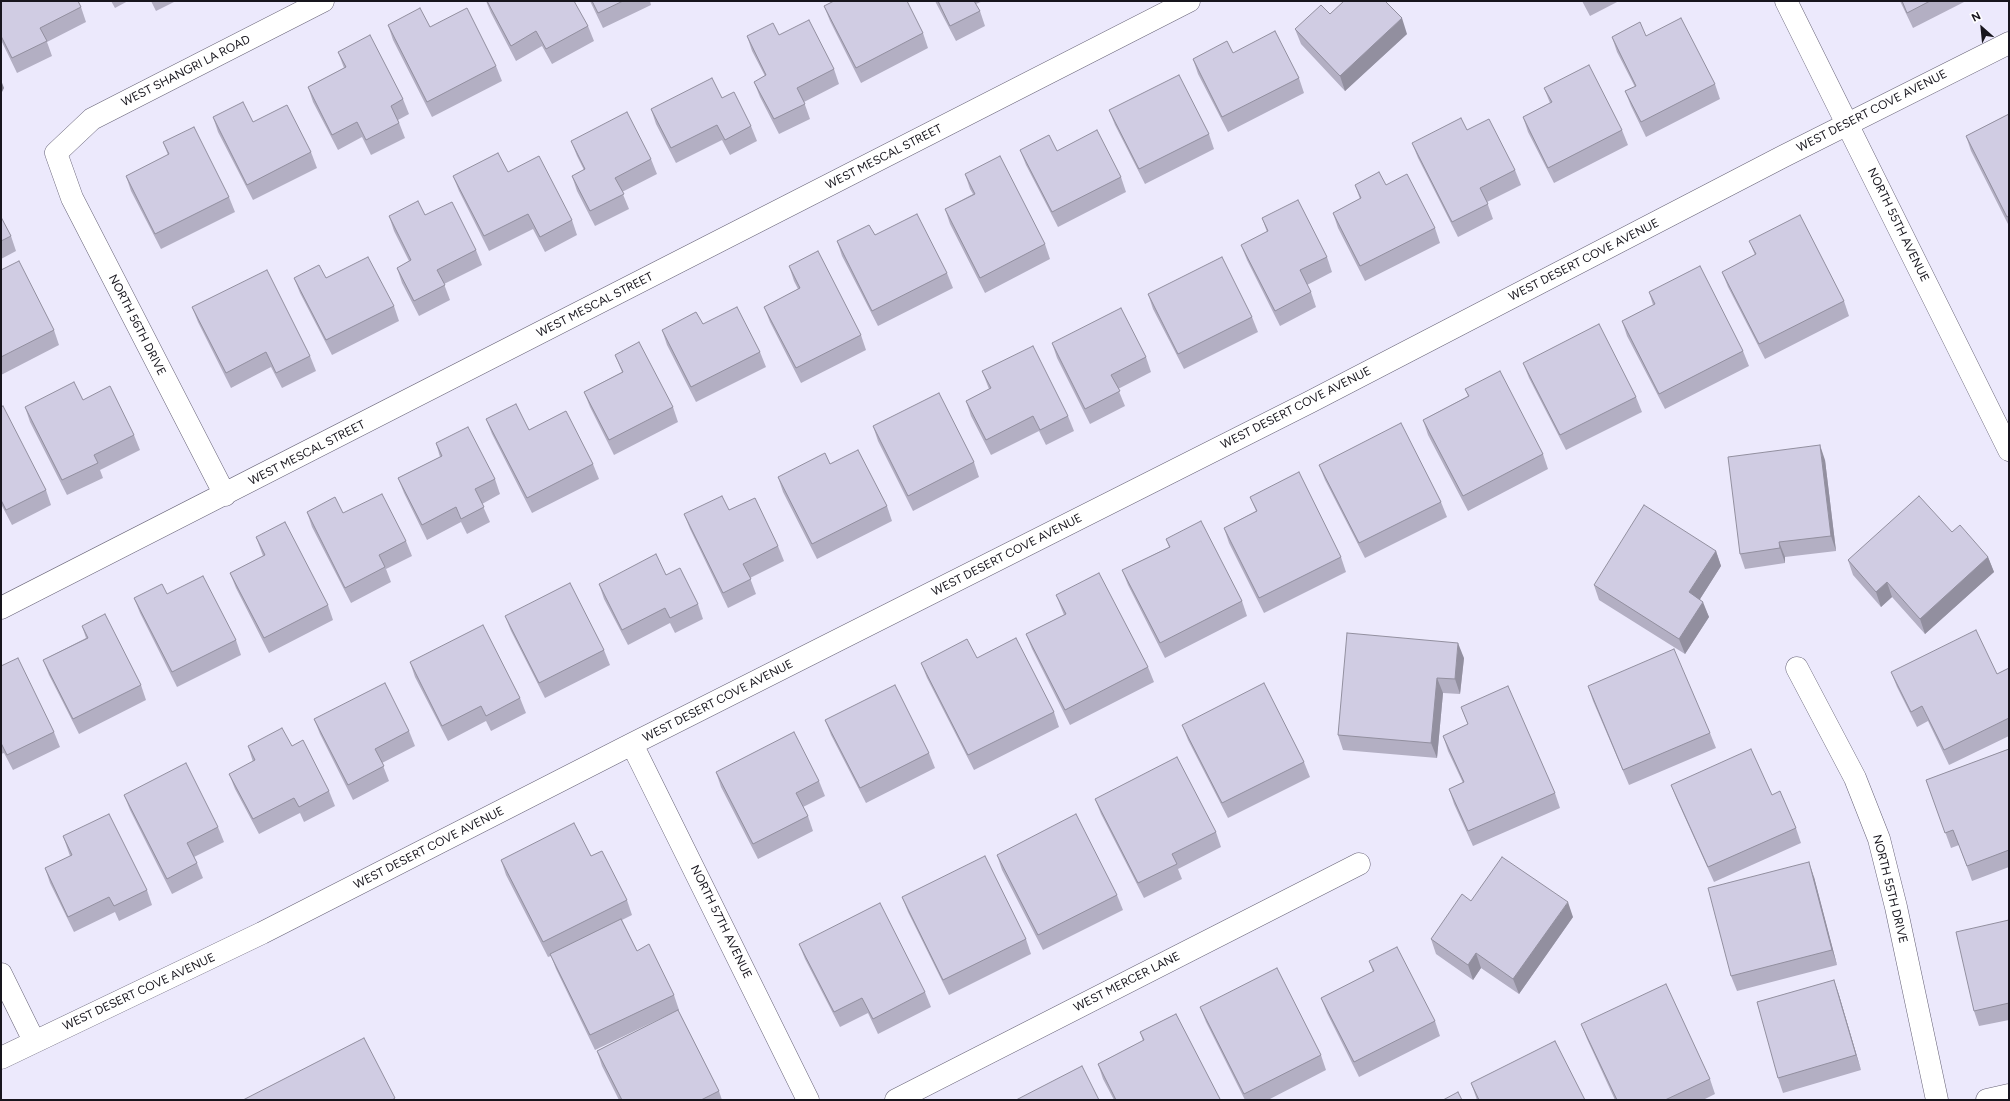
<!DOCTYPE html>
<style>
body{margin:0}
#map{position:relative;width:2010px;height:1101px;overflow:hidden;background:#ece9fc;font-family:Figtree,sans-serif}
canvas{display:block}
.frame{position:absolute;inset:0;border:2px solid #17151d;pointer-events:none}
.north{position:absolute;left:1962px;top:8px;width:40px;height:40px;-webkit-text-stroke:3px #fff;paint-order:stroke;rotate:333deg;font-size:11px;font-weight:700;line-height:16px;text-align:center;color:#17151d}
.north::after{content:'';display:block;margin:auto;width:14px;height:18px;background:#17151d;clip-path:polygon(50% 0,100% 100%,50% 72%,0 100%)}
</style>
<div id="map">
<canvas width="2010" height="1101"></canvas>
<div class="frame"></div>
<div class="north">N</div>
</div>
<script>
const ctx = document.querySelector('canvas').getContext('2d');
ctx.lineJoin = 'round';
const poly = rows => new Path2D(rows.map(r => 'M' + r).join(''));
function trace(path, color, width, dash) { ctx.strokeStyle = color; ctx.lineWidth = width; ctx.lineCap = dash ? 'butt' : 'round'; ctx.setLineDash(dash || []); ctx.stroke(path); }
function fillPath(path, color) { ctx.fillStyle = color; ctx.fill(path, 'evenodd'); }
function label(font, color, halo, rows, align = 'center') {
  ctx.font = font + ' Figtree,sans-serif'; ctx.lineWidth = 3.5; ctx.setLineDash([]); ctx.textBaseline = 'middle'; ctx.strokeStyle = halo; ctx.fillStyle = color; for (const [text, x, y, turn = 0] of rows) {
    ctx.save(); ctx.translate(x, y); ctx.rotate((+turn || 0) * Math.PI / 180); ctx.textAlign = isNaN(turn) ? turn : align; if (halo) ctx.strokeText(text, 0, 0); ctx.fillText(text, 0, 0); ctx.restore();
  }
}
const minor = poly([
 [1786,1,2009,450],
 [225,495,72,198,56,153,92,119,323,1],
 [1,608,1189,1],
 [1797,668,1855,778,1879,839,1896,907,1937,1100],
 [632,744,808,1100],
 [1,974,34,1041],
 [1,1058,262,933,632,744,1310,402,1784,156,2009,43],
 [896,1100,1359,864],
 [1987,1100,2009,1095]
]);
const wall = poly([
 [1,1,81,7,86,22,47,42,52,56,17,73,1,40],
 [111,1,128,1,115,8],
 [151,1,176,1,156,11],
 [486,1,588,26,594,41,552,64,542,46,516,61,491,13],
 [590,1,650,1,651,5,603,28],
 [935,1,983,1,976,4,980,11,985,26,956,41],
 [1582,1,1619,1,1590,16],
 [1900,1,1966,1,1913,28],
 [824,6,923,33,928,48,861,83,830,21],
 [1330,14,1407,34,1345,91,1301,44,1295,29],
 [388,25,430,27,496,66,502,81,432,117,393,40],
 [779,35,834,69,839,84,804,102,810,119,779,134,760,97,754,82,765,76,752,51,747,36],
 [1612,37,1715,84,1720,99,1646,137,1631,106,1625,91,1635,87,1617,52],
 [338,52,403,99,409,114,398,120,405,138,371,155,362,137,338,150,313,102,308,87,344,68],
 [1233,53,1299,78,1304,93,1228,132,1198,74,1193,59],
 [1544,88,1622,130,1628,145,1554,183,1528,132,1523,117,1550,103],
 [722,98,751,126,757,141,730,155,722,140,676,163,656,124,651,109],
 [1109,110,1209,134,1214,149,1145,184,1115,125],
 [2009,114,2009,226,1971,151,1966,136],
 [213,117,253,122,311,152,317,168,253,200,218,132],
 [1467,130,1515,170,1521,185,1487,202,1493,219,1458,237,1418,158,1412,143],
 [571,141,651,159,657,174,622,192,629,209,595,226,577,191,572,176,584,170,577,156],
 [163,142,229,197,235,212,161,249,131,191,126,176,168,155],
 [1020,150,1057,151,1121,177,1126,192,1058,227,1026,165],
 [508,172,572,220,577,235,545,252,533,229,489,251,459,191,453,176],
 [965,174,1045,244,1050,259,985,293,950,224,945,209,973,194,970,189],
 [1355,185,1386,185,1435,228,1440,243,1365,281,1338,228,1333,213,1360,199],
 [425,215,476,250,482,265,444,284,450,300,419,316,402,283,397,268,409,261,394,231,389,216],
 [1,217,11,236,16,251,1,259],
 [1262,218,1327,257,1332,272,1307,285,1311,292,1316,307,1280,326,1247,260,1241,245,1267,232],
 [875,235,947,273,953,288,878,326,842,256,837,241],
 [1749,241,1844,301,1849,316,1765,359,1728,287,1722,272,1755,255],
 [789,266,861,335,866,350,801,383,770,322,764,307,798,289,794,281],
 [1,270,54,330,59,345,1,375],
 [294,278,326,278,394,306,399,321,332,355,300,293],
 [1649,292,1743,351,1749,366,1665,409,1627,336,1622,321,1653,305],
 [1148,294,1252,317,1258,332,1184,369,1153,309],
 [192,307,310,356,316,371,282,388,271,367,231,388,198,322],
 [703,324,760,352,766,367,696,402,667,345,662,330],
 [1052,343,1146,357,1151,372,1118,389,1125,406,1090,424,1057,358],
 [615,355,673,407,678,422,614,455,590,407,584,392,622,372],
 [1523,363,1636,397,1642,412,1566,450,1529,378],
 [982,371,1068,416,1074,431,1046,445,1039,431,991,455,971,416,966,401,989,389],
 [1465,389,1543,454,1548,469,1468,511,1428,435,1423,420,1468,396],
 [83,400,134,435,140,450,100,470,103,478,67,495,30,422,25,407],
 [1,407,46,490,51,505,12,525,1,504],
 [486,419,529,430,593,464,599,479,532,513,492,434],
 [873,426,974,462,979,477,913,511,878,441],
 [436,443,495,479,500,494,482,504,490,522,467,534,461,522,427,540,404,493,398,478,440,457],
 [1825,460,1836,551,1785,557,1785,563,1745,569,1740,554],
 [830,464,887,506,892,521,817,559,783,492,778,477],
 [1319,465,1441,502,1447,517,1365,558,1325,480],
 [1250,497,1341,557,1346,572,1264,613,1229,543,1224,528,1256,511],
 [307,512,343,513,406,541,412,556,386,569,391,582,351,603,312,527],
 [684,514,778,546,784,561,750,578,756,594,728,608,690,529],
 [256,537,328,605,333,620,269,653,236,588,230,573,263,556],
 [1166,539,1242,601,1247,616,1165,658,1128,585,1122,570,1169,547],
 [1716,551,1721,566,1700,599,1709,617,1685,654,1599,600,1594,585],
 [1988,557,1994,572,1925,634,1892,597,1881,607,1853,575,1848,560],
 [666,575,698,604,703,619,675,633,670,623,628,645,604,599,599,584],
 [167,594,236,640,241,655,177,687,140,613,134,598],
 [1056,595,1148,667,1154,682,1070,725,1032,649,1026,634,1064,615],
 [505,616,604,650,610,665,545,698,511,631],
 [82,626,141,685,146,700,79,734,49,675,43,660,86,638],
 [977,658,1054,712,1059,727,974,770,927,678,921,663],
 [1464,658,1460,694,1443,693,1437,758,1343,750,1338,735],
 [410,662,520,698,526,713,491,731,486,721,448,741,415,677],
 [1,666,54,732,60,747,13,770,4,753,1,754],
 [2009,668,2009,736,1949,765,1928,721,1917,727,1897,687,1891,672,1997,674],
 [1588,686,1710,733,1716,748,1629,785,1593,701],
 [1461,707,1555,793,1560,808,1473,846,1454,804,1449,789,1463,783,1448,751,1443,736,1468,725],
 [314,719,409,731,415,746,382,763,389,781,353,800,320,734],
 [825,720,929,753,935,768,866,803,831,735],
 [1182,725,1304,762,1310,777,1228,818,1188,740],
 [248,746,292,746,329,791,335,806,304,822,300,813,259,834,235,789,229,774,253,762],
 [2009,749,2009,867,1972,881,1959,845,1951,848,1926,780],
 [716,772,819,781,825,796,803,807,808,816,813,831,758,859,721,787],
 [1671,785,1772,795,1796,828,1801,843,1714,882,1677,800],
 [124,795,218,827,224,842,194,857,197,863,203,878,172,894,130,810],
 [1095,799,1216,832,1221,847,1178,869,1182,879,1144,898,1101,814],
 [63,836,147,890,152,905,119,921,115,912,74,932,50,883,45,868,70,856],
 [997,855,1117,895,1123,910,1043,950,1002,870],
 [591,856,627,900,632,915,622,920,637,951,674,995,679,1010,678,1010,719,1091,722,1100,619,1100,602,1066,597,1051,674,1012,595,1050,556,969,551,956,548,957,506,875,501,860],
 [1814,877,1837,965,1737,991,1731,976],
 [902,897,1026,939,1031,954,949,995,908,912],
 [1471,901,1573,917,1519,994,1481,968,1473,980,1436,954,1431,939],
 [2009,920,2009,1020,1979,1026,1974,1011],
 [799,944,925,992,931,1007,878,1034,868,1013,840,1027,805,959],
 [1369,961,1435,1021,1440,1036,1359,1077,1327,1013,1321,998,1373,972],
 [1834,980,1839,995,1861,1070,1783,1093,1778,1078],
 [1200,1007,1321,1055,1326,1070,1268,1100,1245,1100,1206,1022],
 [1176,1014,1220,1100,1114,1100,1103,1079,1098,1064,1143,1041,1140,1032],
 [1581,1024,1710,1079,1715,1094,1703,1100,1615,1100,1587,1039],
 [1471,1083,1585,1100,1477,1100]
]);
const shadedWall = poly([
 [1402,18,1407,34,1345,91,1340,76],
 [1,80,4,88,1,94],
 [1820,445,1825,460,1836,551,1831,536],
 [1779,542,1785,557,1785,563,1780,548],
 [1716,551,1721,566,1695,607,1689,592],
 [1988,557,1994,572,1925,634,1920,619],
 [1887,582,1892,597,1881,607,1876,592],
 [1703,602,1709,617,1685,654,1679,639],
 [1458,643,1464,658,1460,694,1455,679],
 [1437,678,1443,693,1437,758,1431,743],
 [1809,862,1814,877,1837,965,1832,950],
 [1568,902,1573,917,1519,994,1513,979],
 [1476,953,1481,968,1473,980,1468,965],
 [1834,980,1839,995,1861,1070,1856,1055]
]);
const building = poly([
 [1,1,78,1,81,7,40,28,47,41,12,58,1,36,1,1],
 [487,1,574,1,588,26,546,49,536,31,511,46,487,1],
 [592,1,623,1,598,13,592,1],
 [834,1,907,1,923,33,856,68,824,6,834,1],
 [938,1,974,1,980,11,950,26,938,1],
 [1344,1,1385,1,1402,18,1340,76,1295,29,1321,5,1330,14,1344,1],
 [1902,1,1930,1,1907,13,1902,1],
 [420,8,430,27,467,8,496,66,427,102,388,25,420,8],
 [1681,18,1715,84,1641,122,1625,91,1636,86,1612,37,1640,22,1646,36,1681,18],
 [809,20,834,69,797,88,805,104,774,119,754,82,766,75,747,36,773,23,779,35,809,20],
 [1275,31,1299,78,1222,117,1193,59,1227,41,1233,53,1275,31],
 [370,35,403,99,391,106,399,123,366,140,357,122,332,135,308,87,346,67,338,52,370,35],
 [1589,65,1622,130,1548,168,1523,117,1552,102,1544,88,1589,65],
 [1179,75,1209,134,1139,169,1109,110,1179,75],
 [712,78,722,98,734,92,751,126,725,140,717,125,671,148,651,109,712,78],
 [243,102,253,122,287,105,311,152,247,185,213,117,243,102],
 [627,112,651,159,615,178,624,194,590,211,572,176,585,169,571,141,627,112],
 [2009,114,2009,216,2007,217,1966,136,2009,114],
 [1461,118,1467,130,1489,119,1515,170,1480,188,1488,204,1452,222,1412,143,1461,118],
 [194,127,229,197,155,234,126,176,169,154,163,142,194,127],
 [1097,130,1121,177,1052,212,1020,150,1049,135,1057,151,1097,130],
 [498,153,508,172,539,156,572,220,540,237,528,214,484,236,453,176,498,153],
 [1000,156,1045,244,980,278,945,209,975,194,965,174,1000,156],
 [1379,172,1386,185,1407,174,1435,228,1360,266,1333,213,1361,198,1355,185,1379,172],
 [1298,200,1327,257,1300,270,1311,292,1275,311,1241,245,1268,231,1262,218,1298,200],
 [418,201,425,215,452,202,476,250,437,270,445,285,414,301,397,268,411,260,389,216,418,201],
 [917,214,947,273,872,311,837,241,869,225,875,235,917,214],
 [1800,215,1844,301,1759,344,1722,272,1756,254,1749,241,1800,215],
 [1,217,11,236,1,241,1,217],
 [818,251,861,335,796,368,764,307,800,288,789,266,818,251],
 [368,257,394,306,326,340,294,278,319,265,326,278,368,257],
 [1222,257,1252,317,1178,354,1148,294,1222,257],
 [19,261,54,330,1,357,1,270,19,261],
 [1700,266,1743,351,1659,394,1622,321,1655,304,1649,292,1700,266],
 [267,270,310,356,276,373,266,352,226,373,192,307,267,270],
 [737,307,760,352,691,387,662,330,696,312,703,324,737,307],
 [1121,308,1146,357,1111,375,1120,391,1085,409,1052,343,1121,308],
 [1599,324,1636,397,1560,435,1523,363,1599,324],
 [639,342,673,407,609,440,584,392,623,372,615,355,639,342],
 [1033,346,1068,416,1040,430,1033,416,986,440,966,401,991,388,982,371,1033,346],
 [1500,371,1543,454,1463,496,1423,420,1469,396,1465,389,1500,371],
 [74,382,83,400,110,386,134,435,94,455,98,463,62,480,25,407,74,382],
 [939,393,974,462,908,496,873,426,939,393],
 [516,404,529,430,566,411,593,464,527,498,486,419,516,404],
 [3,406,46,490,6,510,1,500,1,407,3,406],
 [1401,423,1441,502,1359,543,1319,465,1401,423],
 [468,427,495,479,475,489,484,507,461,519,456,507,422,525,398,478,442,456,436,443,468,427],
 [1820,445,1831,536,1779,542,1780,548,1740,554,1728,457,1820,445],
 [858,450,887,506,812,544,778,477,825,453,830,464,858,450],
 [1299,472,1341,557,1259,598,1224,528,1257,511,1250,497,1299,472],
 [382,494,406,541,379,555,385,567,345,588,307,512,335,497,343,513,382,494],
 [722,496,729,510,755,498,778,546,743,564,751,579,723,593,684,514,722,496],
 [1919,496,1952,532,1960,525,1988,557,1920,619,1887,582,1876,592,1848,560,1919,496],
 [1644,505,1716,551,1689,592,1703,602,1679,639,1594,585,1644,505],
 [1201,521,1242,601,1160,643,1122,570,1170,547,1166,539,1201,521],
 [285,522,328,605,264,638,230,573,265,555,256,537,285,522],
 [656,554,666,575,680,568,698,604,670,618,665,608,622,630,599,584,656,554],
 [1099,573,1148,667,1065,710,1026,634,1066,614,1056,595,1099,573],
 [203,576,236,640,172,672,134,598,162,584,167,594,203,576],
 [570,583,604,650,539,683,505,616,570,583],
 [105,614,141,685,73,719,43,660,88,638,82,626,105,614],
 [483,625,520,698,486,716,481,706,442,726,410,662,483,625],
 [1976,630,1997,674,2009,668,2009,718,1944,750,1922,706,1911,712,1891,672,1976,630],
 [1347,633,1458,643,1455,679,1437,678,1431,743,1338,735,1347,633],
 [1016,638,1054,712,968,755,921,663,967,639,977,658,1016,638],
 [1674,649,1710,733,1623,770,1588,686,1674,649],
 [18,658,54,732,7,755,1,743,1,666,18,658],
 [385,683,409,731,375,749,384,766,348,785,314,719,385,683],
 [1264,683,1304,762,1222,803,1182,725,1264,683],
 [895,685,929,753,860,788,825,720,895,685],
 [1508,686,1555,793,1468,831,1449,789,1464,782,1443,736,1468,724,1461,707,1508,686],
 [282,728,292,746,303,740,329,791,299,807,294,798,253,819,229,774,255,760,248,746,282,728],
 [794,732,819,781,796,793,808,816,753,844,716,772,794,732],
 [1751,749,1772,795,1780,791,1796,828,1708,867,1671,785,1751,749],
 [2009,749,2009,850,1967,866,1953,830,1945,833,1926,780,2009,749],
 [1177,757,1216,832,1172,854,1177,864,1138,883,1095,799,1177,757],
 [186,763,218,827,187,843,197,863,167,879,124,795,186,763],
 [109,814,147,890,114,906,109,897,68,917,45,868,72,855,63,836,109,814],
 [1076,814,1117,895,1038,935,997,855,1076,814],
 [574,823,591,856,602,851,627,900,543,942,501,860,574,823],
 [985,856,1026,939,943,980,902,897,985,856],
 [1502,857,1568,902,1513,979,1476,953,1468,965,1431,939,1462,894,1471,901,1502,857],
 [1809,862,1832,950,1731,976,1708,888,1809,862],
 [880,903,925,992,873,1019,862,998,834,1012,799,944,880,903],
 [621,919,637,951,649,944,674,995,590,1035,550,954,621,919],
 [2009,920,2009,1003,1974,1011,1956,932,2009,920],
 [1397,947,1435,1021,1354,1062,1321,998,1374,971,1369,961,1397,947],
 [1277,968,1321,1055,1244,1094,1200,1007,1277,968],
 [1834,980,1856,1055,1778,1078,1757,1002,1834,980],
 [1666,984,1710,1079,1665,1100,1617,1100,1581,1024,1666,984],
 [678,1010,719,1091,701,1100,622,1100,597,1051,678,1010],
 [1176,1014,1220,1099,1217,1100,1116,1100,1098,1064,1144,1040,1140,1032,1176,1014],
 [364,1038,395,1098,392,1100,243,1100,364,1038],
 [1555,1041,1585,1100,1479,1100,1471,1083,1555,1041],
 [1082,1066,1099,1100,1016,1100,1082,1066],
 [1458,1092,1462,1100,1443,1100,1458,1092]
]);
const streetNames = [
 ["WEST SHANGRI LA ROAD",186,71,-27],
 ["WEST DESERT COVE AVENUE",1872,111,-27],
 ["WEST MESCAL STREET",884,157,-27],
 ["NORTH 55TH AVENUE",1898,225,64],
 ["WEST DESERT COVE AVENUE",1584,260,-27],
 ["WEST MESCAL STREET",595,305,-27],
 ["NORTH 56TH DRIVE",137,325,63],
 ["WEST DESERT COVE AVENUE",1296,408,-27],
 ["WEST MESCAL STREET",307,453,-27],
 ["WEST DESERT COVE AVENUE",1007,555,-27],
 ["WEST DESERT COVE AVENUE",718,701,-27],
 ["WEST DESERT COVE AVENUE",429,848,-27],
 ["NORTH 55TH DRIVE",1890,889,76],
 ["NORTH 57TH AVENUE",721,922,64],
 ["WEST MERCER LANE",1127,982,-27],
 ["WEST DESERT COVE AVENUE",139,992,-25]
];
trace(minor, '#666276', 23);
trace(minor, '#fff', 22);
fillPath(wall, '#b3afc3');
fillPath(shadedWall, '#928f9f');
fillPath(building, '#d0cce3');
trace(building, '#928f9f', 1);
label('12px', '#17151d', '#fff', streetNames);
</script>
